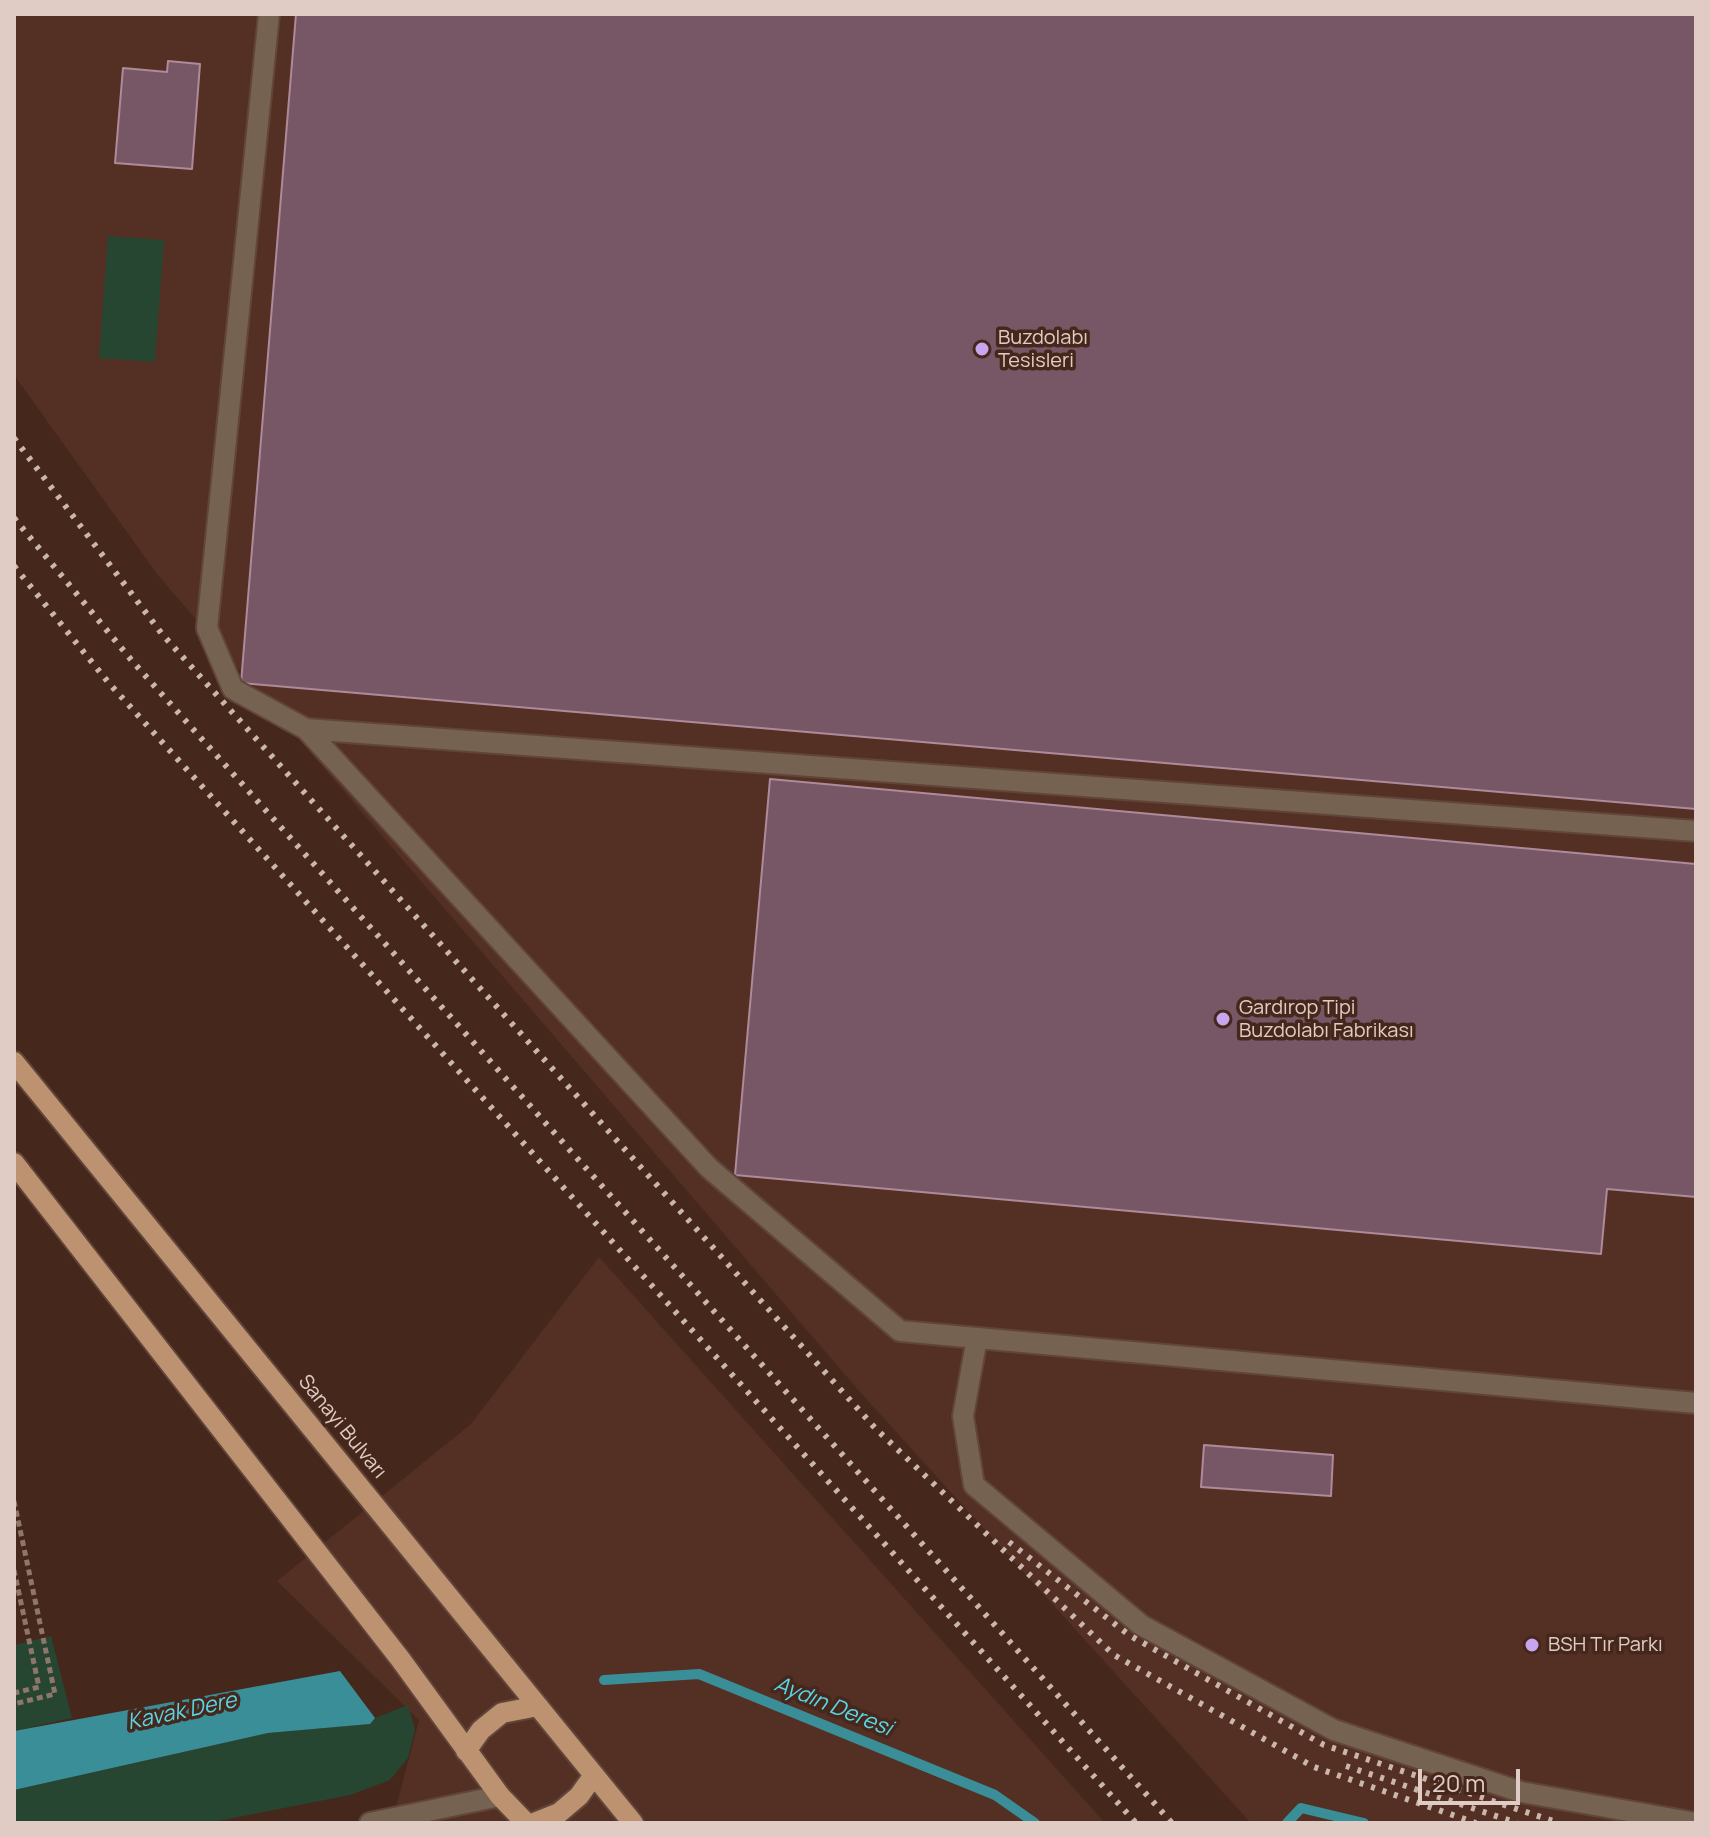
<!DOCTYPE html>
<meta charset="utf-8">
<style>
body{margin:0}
#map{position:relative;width:1710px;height:1837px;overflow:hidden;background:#45271c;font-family:Manrope,sans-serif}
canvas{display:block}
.frame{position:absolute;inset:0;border:16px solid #e0ccc5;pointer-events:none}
.scale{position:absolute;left:1418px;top:1769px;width:102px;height:36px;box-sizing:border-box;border:4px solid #e0ccc5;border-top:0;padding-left:10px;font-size:24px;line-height:28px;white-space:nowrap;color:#e0ccc5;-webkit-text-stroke:6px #45271c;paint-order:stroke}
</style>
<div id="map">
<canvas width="1710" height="1837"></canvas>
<div class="frame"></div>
<div class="scale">20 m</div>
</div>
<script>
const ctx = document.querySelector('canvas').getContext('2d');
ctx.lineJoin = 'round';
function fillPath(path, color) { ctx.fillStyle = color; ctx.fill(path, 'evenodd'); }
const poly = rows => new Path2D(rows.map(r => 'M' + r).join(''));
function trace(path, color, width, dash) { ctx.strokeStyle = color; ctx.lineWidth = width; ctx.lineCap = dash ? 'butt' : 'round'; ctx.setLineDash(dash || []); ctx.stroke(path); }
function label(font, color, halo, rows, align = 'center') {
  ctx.font = font + ' Manrope,sans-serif'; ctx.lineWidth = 7; ctx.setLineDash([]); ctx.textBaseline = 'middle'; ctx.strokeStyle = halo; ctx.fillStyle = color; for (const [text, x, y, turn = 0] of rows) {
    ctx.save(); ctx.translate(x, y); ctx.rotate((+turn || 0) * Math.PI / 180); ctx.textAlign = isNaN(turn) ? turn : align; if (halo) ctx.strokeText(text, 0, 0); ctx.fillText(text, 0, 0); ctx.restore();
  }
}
const built = poly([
 [14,14,1696,14,1696,1823,1251,1823,860,1392,157,574,14,375],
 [599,1257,1105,1823,392,1823,419,1720,277,1581,471,1424]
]);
const green = poly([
 [108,236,164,240,155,362,99,358],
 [51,1636,72,1718,14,1731,14,1645],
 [408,1705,415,1729,408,1758,390,1780,350,1795,208,1823,14,1823,14,1790,268,1733,369,1724,375,1718]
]);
const water = poly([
 [340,1671,375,1718,370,1724,268,1733,14,1790,14,1731]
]);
const stream = poly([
 [604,1680,699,1674,995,1795,1035,1823],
 [1287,1823,1301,1808,1364,1823]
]);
const building = poly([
 [296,14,1696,14,1696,809,241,683,296,14],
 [168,61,200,64,192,169,115,163,123,68,167,72,168,61],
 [770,779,1696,864,1696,1197,1607,1189,1601,1254,735,1175,770,779],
 [1204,1445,1333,1455,1331,1496,1201,1487,1204,1445]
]);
const path = poly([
 [14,1501,55,1694,14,1704],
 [14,1570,39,1687,14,1693]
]);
const minor = poly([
 [269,14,207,628,233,689,306,729,709,1168,900,1331,1696,1403],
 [306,729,1696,831],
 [977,1338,963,1416,974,1485,1141,1625,1334,1730,1521,1792,1696,1823],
 [370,1823,500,1796]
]);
const major = poly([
 [14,1062,633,1823],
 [14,1163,401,1660,500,1796,526,1823],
 [466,1751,481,1730,502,1713,538,1706],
 [534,1823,559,1813,579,1796,594,1775]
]);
const rail = poly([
 [14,438,162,634,876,1429,1114,1655,1314,1767,1476,1823],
 [14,518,133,662,1172,1823],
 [14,566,108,682,1136,1823],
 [1009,1542,1129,1635,1324,1745,1559,1823],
 [1346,1766,1517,1823]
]);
const markers = [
 [982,349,8,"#c8a6ef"],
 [1223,1019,8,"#c8a6ef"],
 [1532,1645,8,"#c8a6ef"]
];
const poiNames = [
 ["Buzdolabı",998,338],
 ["Tesisleri",998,361],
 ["Gardırop Tipi",1239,1008],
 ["Buzdolabı Fabrikası",1239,1031],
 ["BSH Tır Parkı",1548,1645]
];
const streetNames = [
 ["Sanayi Bulvarı",342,1427,51]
];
const waterNames = [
 ["Aydın Deresi",833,1707,22],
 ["Kavak Dere",182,1712,-12]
];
fillPath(built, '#543024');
fillPath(green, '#274631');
fillPath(water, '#398e98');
trace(stream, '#398e98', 10);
fillPath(building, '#775665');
trace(building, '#ae8a9a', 2);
trace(minor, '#61453a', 24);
trace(major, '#61453a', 24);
trace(path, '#8f766c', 5, [6, 4]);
trace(minor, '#766251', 20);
trace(major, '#bc9270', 20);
trace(rail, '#cbb6ae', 6, [4, 8]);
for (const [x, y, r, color] of markers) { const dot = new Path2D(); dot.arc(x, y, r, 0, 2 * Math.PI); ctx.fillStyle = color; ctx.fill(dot); trace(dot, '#45271c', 3); }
label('20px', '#e0ccc5', '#45271c', poiNames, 'left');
label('20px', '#e0ccc5', '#45271c', streetNames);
label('italic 22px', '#58d6e5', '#45271c', waterNames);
</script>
